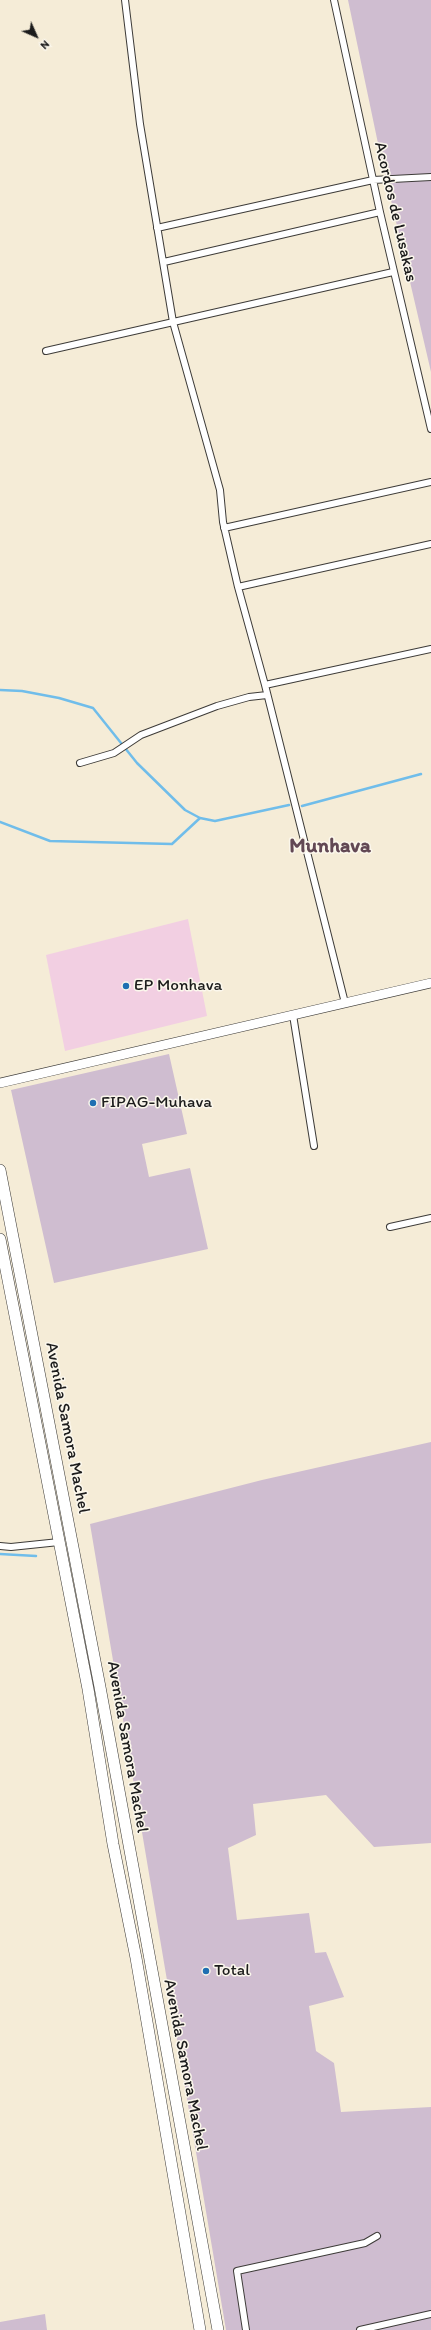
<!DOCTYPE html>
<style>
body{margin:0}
#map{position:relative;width:431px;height:2330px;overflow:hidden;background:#f5ecd7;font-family:Itim,sans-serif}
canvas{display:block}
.north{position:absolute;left:16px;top:16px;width:40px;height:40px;-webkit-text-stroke:3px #fbf7ec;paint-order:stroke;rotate:135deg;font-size:11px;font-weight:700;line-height:16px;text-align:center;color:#1c1c1c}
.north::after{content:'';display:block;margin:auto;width:14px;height:18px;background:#1c1c1c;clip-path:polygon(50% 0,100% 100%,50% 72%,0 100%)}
</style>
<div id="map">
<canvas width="431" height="2330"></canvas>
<div class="north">N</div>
</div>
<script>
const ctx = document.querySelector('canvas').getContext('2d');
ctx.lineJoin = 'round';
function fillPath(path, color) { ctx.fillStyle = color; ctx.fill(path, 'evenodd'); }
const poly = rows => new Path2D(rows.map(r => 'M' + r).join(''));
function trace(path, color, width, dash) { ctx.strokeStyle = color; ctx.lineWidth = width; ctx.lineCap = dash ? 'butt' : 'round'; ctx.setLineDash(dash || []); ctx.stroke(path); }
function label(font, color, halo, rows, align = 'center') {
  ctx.font = font + ' Itim,sans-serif'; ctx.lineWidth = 3; ctx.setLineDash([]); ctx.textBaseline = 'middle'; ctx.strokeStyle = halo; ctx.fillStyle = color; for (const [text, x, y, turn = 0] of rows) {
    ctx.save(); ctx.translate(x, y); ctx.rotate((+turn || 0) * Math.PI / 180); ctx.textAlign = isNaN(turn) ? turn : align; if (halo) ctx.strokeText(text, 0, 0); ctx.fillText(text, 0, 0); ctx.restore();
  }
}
const built = poly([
 [188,919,207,1016,65,1051,46,955]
]);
const industrial = poly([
 [348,0,431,0,431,372,380,153],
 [169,1054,187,1134,142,1144,149,1177,190,1168,208,1249,54,1283,11,1090],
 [431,1442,431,1843,374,1847,326,1795,253,1804,256,1835,228,1848,237,1920,309,1913,315,1953,326,1952,344,1997,309,2006,316,2051,334,2063,341,2112,431,2107,431,2330,226,2330,90,1524,262,1480],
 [45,2314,47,2330,0,2330,0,2322]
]);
const stream = poly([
 [0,690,22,691,59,698,93,708,137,763,185,810,200,818,215,821,289,805],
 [302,806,421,774],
 [0,822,50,841,172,844,200,818],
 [0,1554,36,1556]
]);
const minor = poly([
 [125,0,140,124,173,322,220,490,223,522,238,587,265,685,345,1003],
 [334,0,380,212,431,429],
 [157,228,373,180,431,177],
 [164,262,380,212],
 [46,351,393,272],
 [224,528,431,482],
 [238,587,431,544],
 [265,685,431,649],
 [80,763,114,753,141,735,217,706,249,697,267,695],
 [293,1015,314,1146],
 [390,1227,431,1218],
 [0,1546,11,1547,59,1542],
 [246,2330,237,2271,365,2243,377,2236],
 [360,2330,431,2314]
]);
const secondary = poly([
 [0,1083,431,983]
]);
const trunk = poly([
 [0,1170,100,1687,218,2330],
 [0,1239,88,1689,113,1844,136,1958,200,2330]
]);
const markers = [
 [126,986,4,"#1f6fb2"],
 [93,1103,4,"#1f6fb2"],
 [206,1971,4,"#1f6fb2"]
];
const streetNames = [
 ["Acordos de Lusakas",395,212,77],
 ["Avenida Samora Machel",67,1428,79],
 ["Avenida Samora Machel",127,1747,80],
 ["Avenida Samora Machel",185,2065,79]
];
const poiNames = [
 ["EP Monhava",134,986],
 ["FIPAG-Muhava",101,1103],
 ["Total",214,1971]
];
const districtNames = [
 ["Munhava",330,847]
];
fillPath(built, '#f2cfe2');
fillPath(industrial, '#cfbdd0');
trace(stream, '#70bdea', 2.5);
trace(minor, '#3d3b38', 8);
trace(secondary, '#3d3b38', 10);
trace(trunk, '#3d3b38', 12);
trace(minor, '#fff', 6);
trace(secondary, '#fff', 9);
trace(trunk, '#fff', 11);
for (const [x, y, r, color] of markers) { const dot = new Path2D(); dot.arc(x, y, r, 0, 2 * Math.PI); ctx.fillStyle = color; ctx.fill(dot); trace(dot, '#fbf7ec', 1.5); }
label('17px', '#1c1c1c', '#fbf7ec', streetNames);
label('17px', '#1c1c1c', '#fbf7ec', poiNames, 'left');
label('bold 21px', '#624854', '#fbf7ec', districtNames);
</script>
